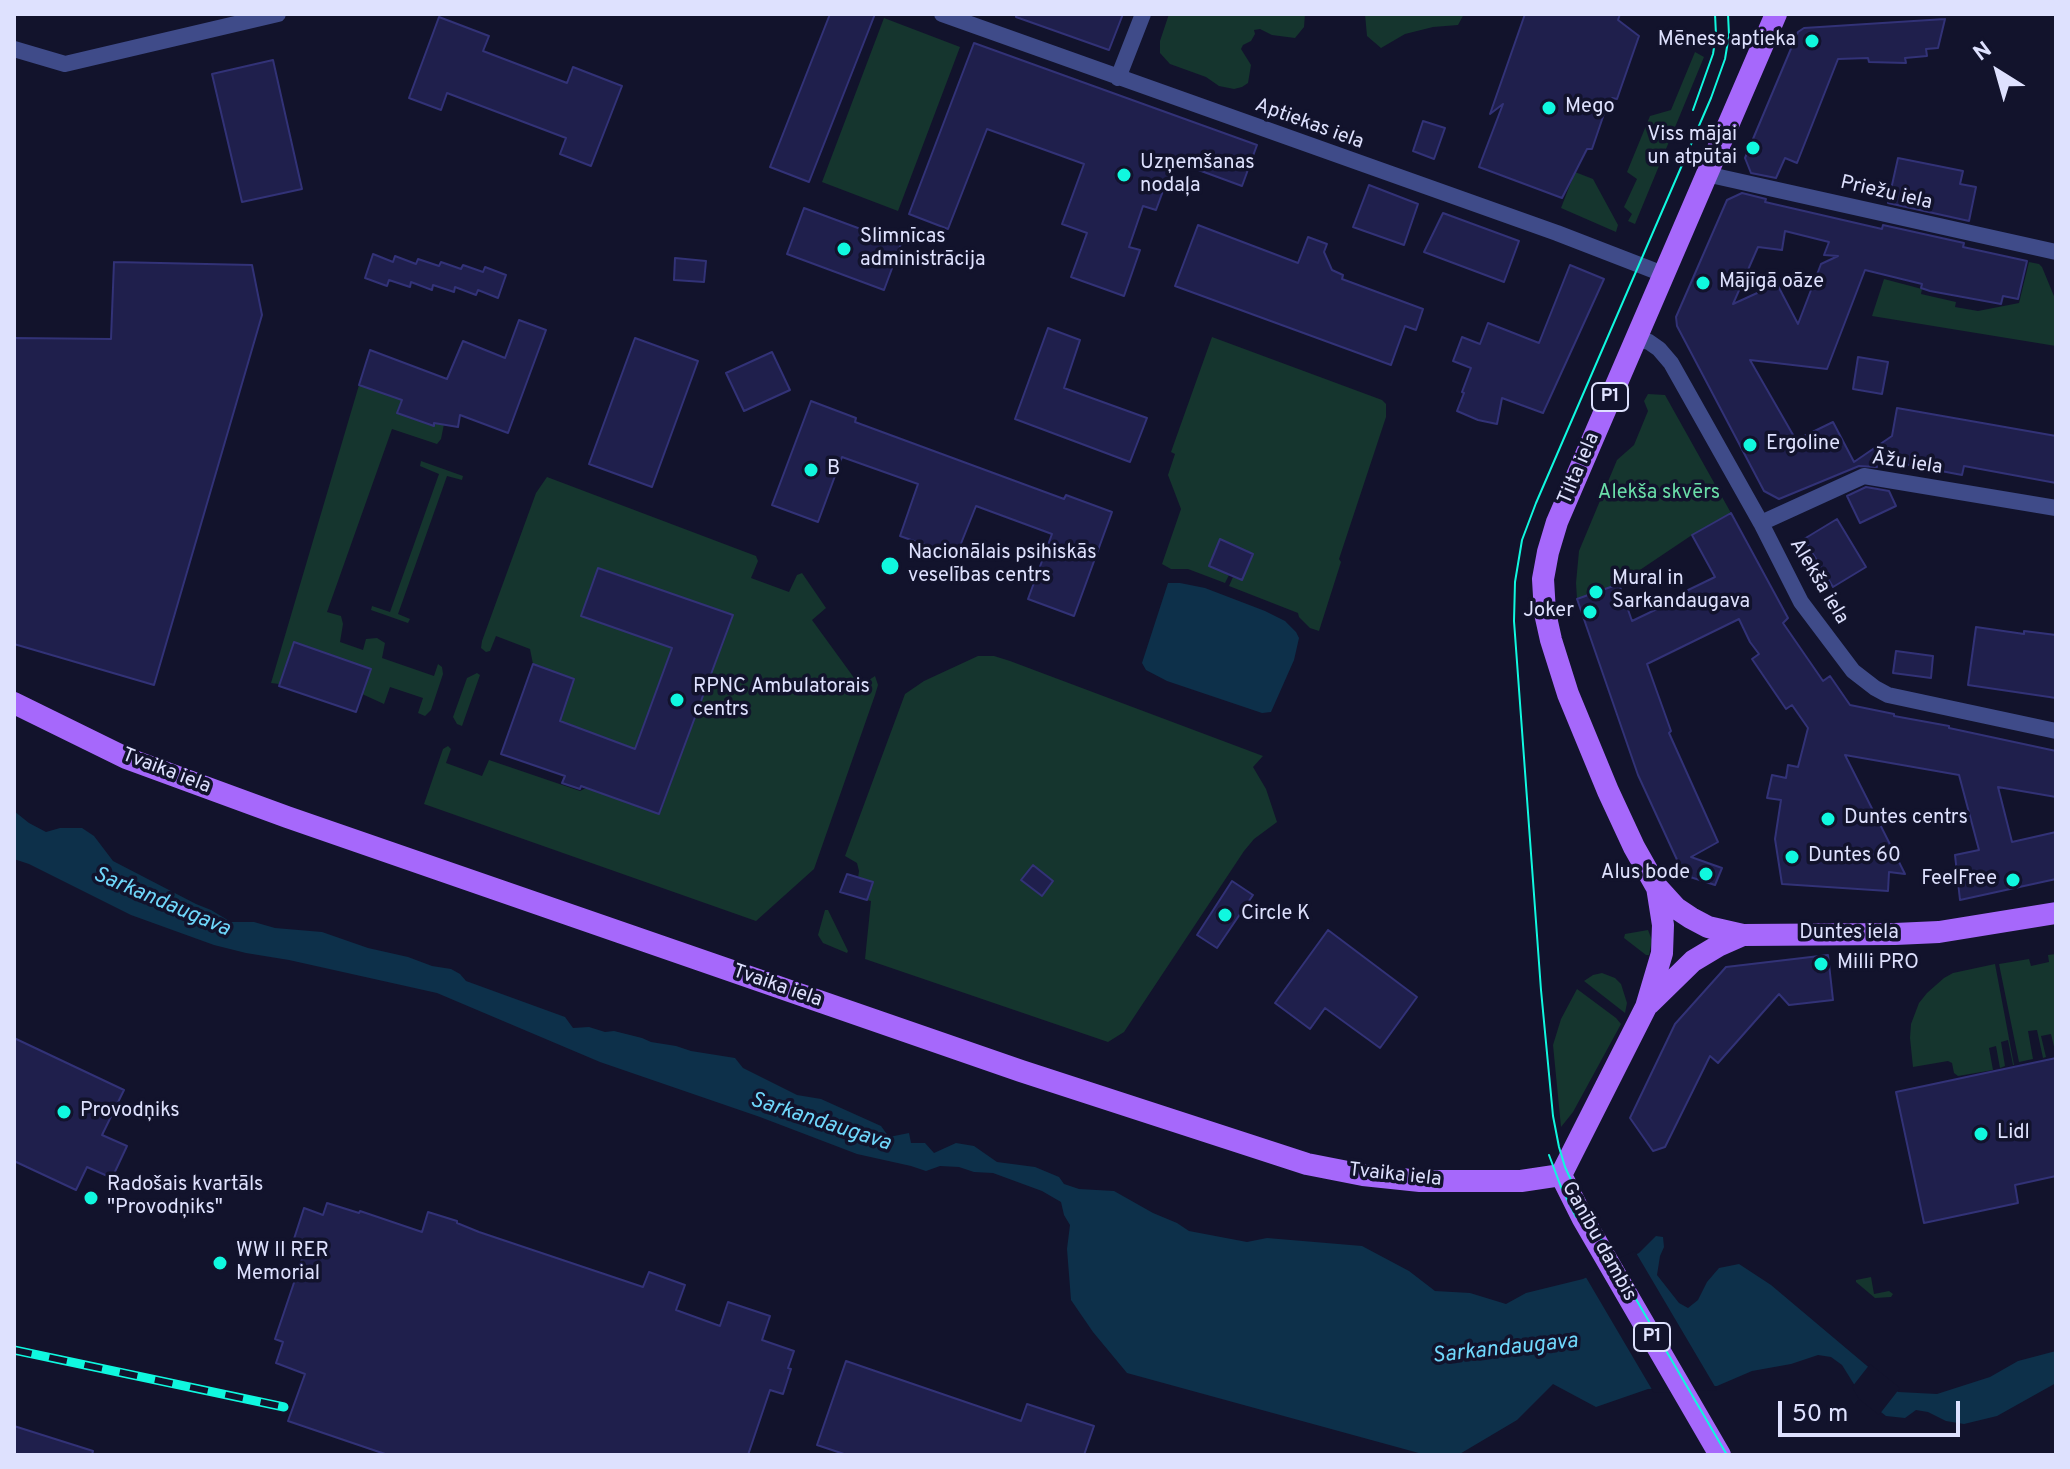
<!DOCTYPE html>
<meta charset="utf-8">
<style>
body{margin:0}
#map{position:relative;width:2070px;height:1469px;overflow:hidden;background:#12132c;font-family:Overpass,sans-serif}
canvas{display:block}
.frame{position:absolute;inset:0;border:16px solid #dee1fe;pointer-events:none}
.north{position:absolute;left:1958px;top:32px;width:80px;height:80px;-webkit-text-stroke:6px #12132c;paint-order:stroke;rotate:323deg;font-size:22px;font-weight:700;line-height:32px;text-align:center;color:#dee1fe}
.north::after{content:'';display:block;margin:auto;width:28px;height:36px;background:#dee1fe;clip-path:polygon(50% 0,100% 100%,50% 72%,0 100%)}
.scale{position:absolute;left:1778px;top:1401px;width:182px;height:36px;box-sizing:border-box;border:4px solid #dee1fe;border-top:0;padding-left:10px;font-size:24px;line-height:28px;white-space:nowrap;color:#dee1fe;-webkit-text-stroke:6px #12132c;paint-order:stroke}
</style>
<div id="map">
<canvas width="2070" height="1469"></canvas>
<div class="frame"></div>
<div class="north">N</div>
<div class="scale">50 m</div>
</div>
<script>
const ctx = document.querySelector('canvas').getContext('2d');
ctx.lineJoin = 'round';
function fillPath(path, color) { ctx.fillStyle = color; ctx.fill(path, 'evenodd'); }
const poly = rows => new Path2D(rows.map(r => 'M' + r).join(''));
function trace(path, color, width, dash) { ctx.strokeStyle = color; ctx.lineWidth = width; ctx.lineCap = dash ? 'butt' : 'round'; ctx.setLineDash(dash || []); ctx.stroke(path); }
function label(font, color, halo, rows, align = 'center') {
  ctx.font = font + ' Overpass,sans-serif'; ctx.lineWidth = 7; ctx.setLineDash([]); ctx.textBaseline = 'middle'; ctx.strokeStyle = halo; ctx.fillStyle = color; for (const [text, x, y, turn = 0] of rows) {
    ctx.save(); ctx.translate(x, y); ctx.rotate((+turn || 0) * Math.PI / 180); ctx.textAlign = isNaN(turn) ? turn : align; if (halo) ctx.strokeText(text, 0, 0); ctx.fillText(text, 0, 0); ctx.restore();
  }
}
const green = poly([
 [1169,14,1305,14,1304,27,1295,38,1272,35,1260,29,1254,30,1255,34,1251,41,1243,45,1241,49,1251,65,1248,83,1242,87,1234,89,1219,86,1206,77,1170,64,1160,53,1160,41],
 [1365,14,1464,14,1458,25,1433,27,1405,34,1381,48,1367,36],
 [884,18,960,47,898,211,822,182],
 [1695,52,1704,57,1635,224,1628,221,1632,214,1624,207,1637,179,1627,172,1650,116,1671,110],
 [1575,172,1593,179,1618,225,1616,232,1561,208],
 [2029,262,2039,264,2042,267,2056,301,2056,346,1872,316,1884,279,1922,289,1921,294,1956,302,1955,307,1978,311,2019,303],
 [1212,337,1382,400,1386,404,1386,417,1339,559,1341,562,1319,631,1310,628,1299,617,1298,613,1229,586,1233,577,1242,580,1253,554,1220,540,1209,566,1229,575,1225,583,1188,569,1171,569,1162,564,1181,509,1168,475,1175,454,1171,452],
 [359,385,402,400,398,413,433,426,434,423,444,424,441,439,437,444,392,429,327,612,341,616,343,624,340,642,363,650,366,639,377,638,385,643,382,658,434,676,438,664,442,667,443,674,431,710,425,716,418,713,423,698,390,687,384,704,362,694,271,683],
 [1648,394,1665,395,1731,513,1692,535,1619,584,1577,599,1576,583,1579,551,1617,460,1634,445,1648,411,1644,401],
 [421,461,463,476,462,480,447,476,398,614,410,619,408,623,371,610,372,606,390,612,439,474,420,466],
 [547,477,756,556,758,561,751,578,789,592,797,575,802,573,826,608,812,620,860,686,875,676,878,685,875,695,814,869,756,921,424,804,443,749,448,746,451,749,446,763,482,776,489,760,580,791,586,788,660,813,732,615,598,568,581,616,672,648,635,749,560,721,573,679,533,664,530,649,496,636,490,651,486,652,481,648,482,641,536,493],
 [978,656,994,656,1010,661,1263,756,1253,767,1266,789,1277,822,1254,839,1244,851,1124,1032,1108,1042,865,959,871,901,867,900,858,878,859,871,857,863,845,856,905,694,924,681],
 [477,673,480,675,462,726,457,724,453,717,467,678],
 [825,910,828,910,848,951,847,953,823,943,818,935],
 [1648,930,1652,940,1649,955,1646,955,1624,938,1625,934],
 [2056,951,2056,1055,2051,1034,2041,1036,2046,1057,2043,1058,2037,1030,2028,1031,2033,1059,2019,1062,1999,964,2029,959,2031,966,2049,962,2048,955,2056,954],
 [1995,964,2014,1065,2013,1065,2008,1040,2001,1042,2005,1066,2000,1068,1996,1046,1989,1048,1993,1070,1958,1076,1954,1073,1952,1063,1948,1061,1913,1067,1910,1038,1911,1024,1919,1003,1927,993,1944,978,1953,973],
 [1602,973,1615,978,1621,984,1627,1003,1625,1013,1584,981,1593,975],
 [1577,989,1616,1018,1621,1024,1573,1112,1561,1127,1553,1045,1561,1019],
 [1871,1277,1874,1294,1889,1291,1893,1294,1891,1297,1875,1298,1856,1282,1856,1280]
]);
const water = poly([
 [1168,583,1180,583,1205,588,1265,611,1285,621,1296,632,1299,638,1294,660,1271,712,1262,713,1167,681,1146,670,1142,663],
 [14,811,29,823,46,832,60,828,82,828,94,836,113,861,196,904,211,910,231,922,254,922,275,928,322,932,368,948,408,957,432,966,451,969,460,974,466,981,565,1017,573,1028,589,1027,605,1032,614,1031,642,1038,651,1042,676,1046,691,1051,735,1058,743,1068,797,1095,821,1099,881,1126,889,1137,909,1133,911,1143,925,1143,934,1153,956,1143,974,1146,997,1162,1035,1167,1059,1177,1064,1184,1079,1189,1114,1191,1153,1213,1177,1223,1189,1231,1247,1242,1267,1238,1362,1246,1409,1271,1435,1291,1470,1293,1506,1304,1526,1293,1583,1279,1639,1253,1656,1236,1663,1237,1664,1247,1660,1256,1657,1275,1679,1303,1688,1308,1698,1300,1707,1282,1719,1268,1739,1264,1771,1285,1898,1392,1937,1394,1990,1377,2018,1361,2056,1351,2056,1383,1997,1416,1964,1424,1946,1421,1928,1412,1916,1410,1905,1418,1886,1416,1862,1397,1842,1365,1831,1357,1818,1355,1791,1364,1752,1371,1717,1386,1648,1389,1596,1407,1553,1384,1517,1420,1458,1455,1426,1455,1127,1373,1093,1332,1071,1300,1067,1249,1070,1225,1064,1215,1061,1202,1042,1191,993,1173,974,1172,959,1167,940,1166,926,1171,911,1166,857,1154,760,1117,600,1062,437,993,289,960,246,953,214,945,131,915,29,864,14,859]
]);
const pier = poly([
 [1635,1251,1717,1390,1654,1393,1584,1274],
 [1870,1364,1900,1388,1879,1415,1859,1399,1852,1387]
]);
const building = poly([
 [830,14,875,14,809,182,770,167,830,14],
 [1016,14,1123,14,1109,50,1016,17,1016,14],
 [1525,14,1620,14,1618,20,1639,36,1617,99,1612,98,1607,105,1592,149,1587,149,1562,198,1479,167,1503,104,1490,114,1525,14],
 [439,17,489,36,483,51,567,83,573,67,622,86,591,166,560,154,566,138,447,93,441,110,409,98,439,17],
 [1945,19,1938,48,1926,49,1927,56,1905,58,1906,63,1869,62,1868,58,1838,59,1797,163,1785,158,1776,178,1751,173,1745,158,1798,32,1804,28,1945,19],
 [974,43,1257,145,1242,186,1174,161,1156,210,1143,206,1129,247,1140,250,1124,296,1071,277,1087,233,1062,224,1084,164,987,129,948,229,909,214,974,43],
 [273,60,302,189,242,202,212,74,273,60],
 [1423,121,1445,128,1434,159,1413,151,1423,121],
 [1898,158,1963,171,1960,184,1976,187,1969,221,1888,203,1898,158],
 [1369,185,1418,204,1404,245,1353,227,1369,185],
 [1742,193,1766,199,1765,202,1882,229,1883,225,1964,243,1963,247,2027,261,2018,299,2003,296,2001,304,1930,291,1921,288,1922,284,1865,270,1827,369,1750,360,1796,440,1833,422,1854,462,1892,436,1897,408,2056,436,2056,483,1964,466,1962,475,1873,458,1877,467,1859,466,1779,499,1764,491,1677,326,1676,317,1727,200,1742,193],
 [1785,231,1829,242,1824,255,1838,256,1821,264,1798,324,1777,284,1733,304,1758,247,1782,250,1785,231],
 [804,208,901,244,884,290,787,254,804,208],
 [1443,213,1519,241,1504,282,1424,252,1443,213],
 [1198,225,1298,263,1308,237,1327,244,1324,252,1332,270,1343,275,1342,279,1423,309,1416,330,1405,326,1391,365,1175,286,1198,225],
 [373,254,393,262,395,256,416,264,418,259,439,266,441,262,461,269,463,265,483,272,485,267,506,275,498,298,478,290,476,295,455,287,454,292,433,285,432,290,411,282,410,287,389,280,387,286,365,278,373,254],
 [675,258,706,261,704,282,674,280,675,258],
 [114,262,252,265,262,315,154,685,14,644,14,338,111,339,114,262],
 [1570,265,1604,279,1543,413,1502,398,1497,424,1478,420,1457,411,1464,393,1462,392,1471,368,1453,361,1462,337,1480,344,1488,323,1539,343,1570,265],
 [519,320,546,330,508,433,460,415,458,427,434,423,434,426,397,413,402,400,359,385,370,350,447,379,463,341,505,358,519,320],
 [1048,328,1080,340,1064,388,1147,418,1130,462,1015,419,1048,328],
 [635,338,698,361,652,487,589,464,635,338],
 [772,352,790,390,744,411,726,373,772,352],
 [1858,357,1888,362,1882,394,1853,389,1858,357],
 [811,401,856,418,855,422,1064,499,1066,495,1112,512,1074,616,1028,599,1052,534,976,506,956,556,900,536,918,484,842,457,818,522,772,505,811,401],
 [1866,487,1889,491,1896,506,1860,523,1847,496,1866,487],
 [1731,513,1788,618,1783,623,1823,681,1830,676,1850,705,1894,714,1894,716,1949,726,1949,728,2056,751,2056,797,1998,787,2012,842,2056,832,2056,879,1960,900,1955,855,1979,850,1959,775,1845,755,1905,874,1889,872,1888,891,1782,884,1775,839,1781,800,1767,798,1772,775,1786,778,1788,765,1798,767,1808,728,1792,705,1786,709,1752,659,1759,654,1750,642,1739,619,1647,664,1671,731,1669,733,1718,842,1691,857,1722,868,1715,885,1684,875,1638,775,1577,599,1619,584,1632,621,1682,597,1680,594,1715,577,1692,535,1731,513],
 [1837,519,1866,567,1833,587,1804,539,1837,519],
 [1220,539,1253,554,1242,580,1209,566,1220,539],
 [598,568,733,615,659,814,581,786,580,789,562,783,565,776,501,754,533,664,574,679,560,721,635,749,672,648,581,616,598,568],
 [1976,627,2024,634,2024,631,2056,635,2056,698,1968,685,1976,627],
 [294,642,371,669,356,712,279,686,294,642],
 [1896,651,1933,656,1931,678,1893,673,1896,651],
 [1033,865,1053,881,1042,896,1021,880,1033,865],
 [847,874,873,882,867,900,840,892,847,874],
 [1232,881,1253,895,1217,948,1197,935,1232,881],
 [1328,930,1417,997,1380,1048,1325,1008,1310,1029,1275,1003,1328,930],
 [1828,955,1833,1000,1789,1005,1779,994,1718,1063,1710,1056,1665,1147,1653,1151,1630,1118,1675,1024,1726,967,1828,955],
 [14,1038,124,1090,102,1135,127,1146,112,1178,87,1167,76,1190,14,1161,14,1038],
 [2056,1058,2056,1176,2015,1185,2018,1203,1924,1223,1896,1092,2056,1058],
 [327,1203,359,1213,360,1211,422,1232,428,1212,457,1221,457,1223,479,1232,643,1287,649,1272,685,1285,676,1310,720,1326,728,1302,770,1316,762,1340,794,1351,788,1368,791,1369,783,1394,770,1390,748,1455,388,1455,288,1421,305,1374,276,1363,283,1342,275,1339,305,1250,292,1245,304,1208,323,1215,327,1203],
 [846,1361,1021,1421,1027,1404,1094,1426,1084,1455,847,1455,817,1445,846,1361],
 [14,1426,93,1451,92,1455,14,1455,14,1426]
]);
const minor = poly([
 [942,14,1557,233,1663,274],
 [14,49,65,64,278,14],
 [1118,78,1143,14],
 [1706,174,2056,252],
 [1636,338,1649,342,1659,349,1671,363,1761,523,1801,602,1853,671,1875,688,1888,695,2056,731],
 [1761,523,1864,476,2056,508]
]);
const primary = poly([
 [1776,14,1557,522,1548,552,1543,579,1545,613,1551,640,1568,694,1608,791,1634,847,1656,886,1676,908,1691,918,1708,927,1743,935,1895,934,1939,932,2056,913],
 [14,703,126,758,287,817,1021,1071,1307,1164,1363,1175,1420,1181,1521,1181,1561,1175],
 [1649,1004,1693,961,1718,946,1743,935],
 [1561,1175,1583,1219,1720,1455],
 [1561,1175,1646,1007,1662,953,1663,925,1657,887]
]);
const tram = poly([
 [1693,110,1713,54,1716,35,1715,14],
 [1549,1155,1561,1187,1576,1217],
 [1727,1455,1588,1217,1565,1167,1559,1147,1553,1116,1541,990,1514,621,1515,582,1522,540,1536,503,1711,98,1725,59,1729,35,1728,14]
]);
const rail = poly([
 [14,1350,284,1407]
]);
const markers = [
 [1812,41,8,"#10f8df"],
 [1549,108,8,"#10f8df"],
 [1753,148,8,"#10f8df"],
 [1124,175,8,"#10f8df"],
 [844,249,8,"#10f8df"],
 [1703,283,8,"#10f8df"],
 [1750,445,8,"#10f8df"],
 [811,470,8,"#10f8df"],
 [890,566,10,"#10f8df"],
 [1596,592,8,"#10f8df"],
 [1590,612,8,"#10f8df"],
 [677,700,8,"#10f8df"],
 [1828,819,8,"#10f8df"],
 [1792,857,8,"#10f8df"],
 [1706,874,8,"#10f8df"],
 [2013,880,8,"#10f8df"],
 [1225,915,8,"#10f8df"],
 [1821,964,8,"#10f8df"],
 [64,1112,8,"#10f8df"],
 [1981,1134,8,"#10f8df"],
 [91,1198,8,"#10f8df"],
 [220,1263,8,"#10f8df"]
];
const shields = [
 [1610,397,36],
 [1652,1337,36]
];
const shieldNames = [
 ["P1",1610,397],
 ["P1",1652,1337]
];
const poiNames = [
 ["Mēness aptieka",1796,41,"right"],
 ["Mego",1565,108],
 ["Viss mājai",1737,136,"right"],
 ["un atpūtai",1737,159,"right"],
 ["Uzņemšanas",1140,164],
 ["nodaļa",1140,187],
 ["Slimnīcas",860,238],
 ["administrācija",860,261],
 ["Mājīgā oāze",1719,283],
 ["Ergoline",1766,445],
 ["B",827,470],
 ["Nacionālais psihiskās",908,554],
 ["veselības centrs",908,577],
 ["Mural in",1612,580],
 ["Sarkandaugava",1612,603],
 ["Joker",1574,612,"right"],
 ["RPNC Ambulatorais",693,688],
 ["centrs",693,711],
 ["Duntes centrs",1844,819],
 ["Duntes 60",1808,857],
 ["Alus bode",1690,874,"right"],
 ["FeelFree",1997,880,"right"],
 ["Circle K",1241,915],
 ["Milli PRO",1837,964],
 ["Provodņiks",80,1112],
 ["Lidl",1997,1134],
 ["Radošais kvartāls",107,1186],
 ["\"Provodņiks\"",107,1209],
 ["WW II RER",236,1252],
 ["Memorial",236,1275]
];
const streetNames = [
 ["Aptiekas iela",1309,125,20],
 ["Priežu iela",1886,194,13],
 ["Āžu iela",1907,464,8],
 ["Tilta iela",1580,469,-67],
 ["Alekša iela",1818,582,59],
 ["Tvaika iela",166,772,21],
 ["Duntes iela",1849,934],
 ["Tvaika iela",777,987,19],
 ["Tvaika iela",1395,1176,6],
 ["Ganību dambis",1598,1242,61]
];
const parkNames = [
 ["Alekša skvērs",1659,494]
];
const waterNames = [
 ["Sarkandaugava",161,903,23],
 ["Sarkandaugava",820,1123,18],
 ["Sarkandaugava",1505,1350,-6]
];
fillPath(green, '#15352e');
fillPath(water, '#0d304a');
fillPath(pier, '#12132c');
fillPath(building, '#1f1f4c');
trace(building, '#323277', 2);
trace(minor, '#3f4b89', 16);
trace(primary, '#a668fb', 22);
trace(tram, '#10f8df', 2);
trace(rail, '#10f8df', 9);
trace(rail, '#12132c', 6, [18]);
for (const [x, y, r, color] of markers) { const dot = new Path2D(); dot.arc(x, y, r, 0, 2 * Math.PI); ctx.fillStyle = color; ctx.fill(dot); trace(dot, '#12132c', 3); }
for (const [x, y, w] of shields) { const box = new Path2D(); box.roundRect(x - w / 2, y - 14, w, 28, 6); ctx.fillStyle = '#12132c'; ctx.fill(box); trace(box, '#dee1fe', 2); }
label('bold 18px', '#dee1fe', null, shieldNames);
label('20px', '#dee1fe', '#12132c', poiNames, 'left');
label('20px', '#dee1fe', '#12132c', streetNames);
label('20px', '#6adea9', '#12132c', parkNames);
label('italic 22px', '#6fd7fb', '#12132c', waterNames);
</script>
